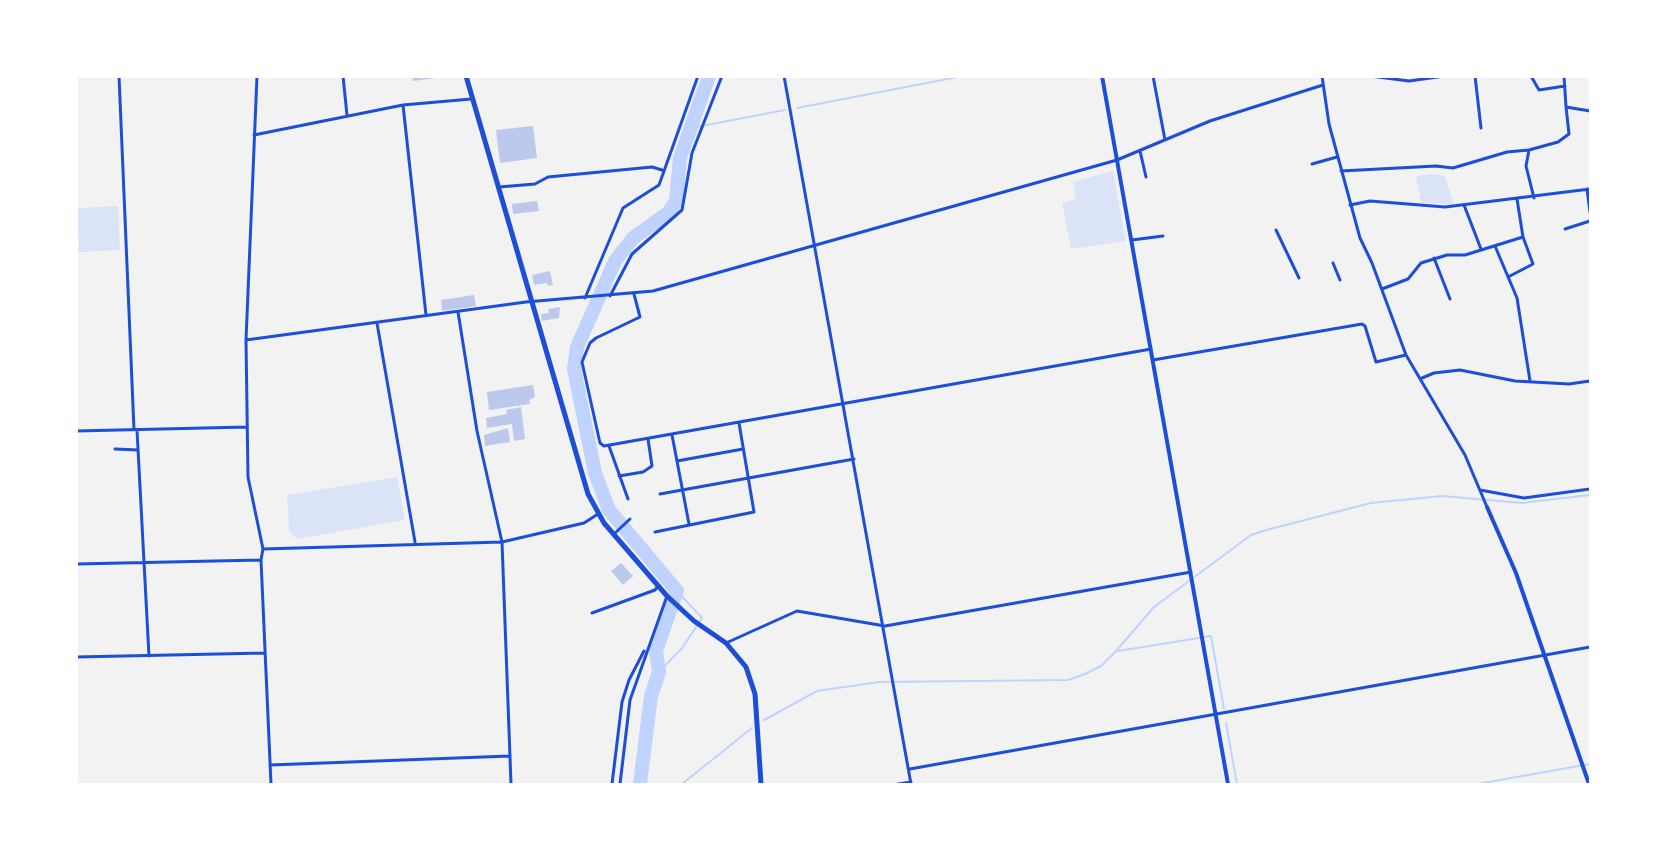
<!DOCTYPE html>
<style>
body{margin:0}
#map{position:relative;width:1667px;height:861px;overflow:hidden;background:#f2f2f2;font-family:"Noto Serif",serif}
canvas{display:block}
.frame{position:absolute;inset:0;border:78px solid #fff;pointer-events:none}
</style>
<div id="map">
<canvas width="1667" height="861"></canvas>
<div class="frame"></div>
</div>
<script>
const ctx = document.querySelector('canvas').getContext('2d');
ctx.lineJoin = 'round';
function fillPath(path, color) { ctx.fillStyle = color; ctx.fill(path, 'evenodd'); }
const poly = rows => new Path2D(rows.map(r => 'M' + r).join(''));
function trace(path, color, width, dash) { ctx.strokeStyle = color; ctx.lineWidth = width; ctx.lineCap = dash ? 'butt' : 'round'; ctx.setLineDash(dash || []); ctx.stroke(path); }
const green = poly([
 [1113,171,1126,241,1071,249,1062,203,1076,199,1073,182],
 [1432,174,1445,176,1454,204,1421,203,1416,176],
 [118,206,120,250,79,252,77,208],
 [397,477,405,520,297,539,289,531,287,495]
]);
const stream = poly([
 [797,108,963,76],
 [691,128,785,110],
 [1118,651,1211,636,1224,709],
 [659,672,682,648,702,618,677,591],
 [764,720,817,691,879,682,1068,680,1085,674,1101,666,1116,651,1154,607,1251,535,1270,529,1371,503,1442,496,1522,503,1590,495],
 [1226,723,1237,784],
 [682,784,752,728],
 [1477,784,1590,764]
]);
const river = poly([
 [640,784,651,696,659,672,656,651,677,591,609,510,595,473,574,369,577,347,615,261,633,238,668,213,676,201,680,158,709,76]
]);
const building = poly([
 [412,76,436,76,436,78,413,81],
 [533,126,537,158,500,163,496,130],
 [537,201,539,211,513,214,512,204],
 [550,271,553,285,548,286,547,283,534,285,532,275],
 [474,295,476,306,442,311,441,300],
 [560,307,559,318,542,321,541,314,549,313,548,309],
 [533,385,535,397,529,400,530,404,489,410,487,392],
 [521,407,525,439,514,441,512,424,487,428,486,418,507,414,506,410],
 [508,428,510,442,485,446,484,435],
 [621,563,633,576,623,585,611,571]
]);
const minor = poly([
 [119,76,134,430],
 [257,76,246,340,248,477,263,549,261,560,271,784],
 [343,76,347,115],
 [784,76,911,784],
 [1153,76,1165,140],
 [1322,76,1329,124,1360,238,1372,263,1406,355,1465,455,1487,507],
 [1370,76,1409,81,1445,76],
 [1475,76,1481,128],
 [1531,76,1539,90,1565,86],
 [1564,76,1566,107,1590,111],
 [403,105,426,315],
 [254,135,403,105,471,99],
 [1529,150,1526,166,1534,198],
 [1140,151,1146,177],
 [1312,164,1337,157],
 [1341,171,1436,166,1453,168,1507,152,1529,150,1558,142,1569,134,1566,107],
 [499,187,535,184,548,177,652,167,662,170],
 [1587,189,1590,212],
 [1350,205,1370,201,1445,207,1590,189],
 [1464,205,1481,249],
 [1565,229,1590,221],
 [1276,230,1299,278],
 [1132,240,1163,236],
 [1495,246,1517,298,1530,381],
 [1434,258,1450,299],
 [1333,263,1340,280],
 [1508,277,1533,264,1523,237,1517,199],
 [1382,289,1408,279,1421,263,1447,255,1465,255,1523,237],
 [634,294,640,317,596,338,590,343,582,362,600,443,604,446,1151,349],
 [610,296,632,254,682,210,692,153,722,76],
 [585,298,623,208,659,185,698,76],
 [458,312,477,431,502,542,511,784],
 [377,323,415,542],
 [246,340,526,302,653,291,1117,160,1210,121,1323,85],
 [1153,360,1362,324,1365,326,1376,362,1406,355],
 [1422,378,1434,373,1460,370,1515,381,1569,384,1590,381],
 [137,430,149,656],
 [76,431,247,427],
 [672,435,689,524],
 [609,446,628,499],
 [115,449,138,450],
 [677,461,743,449],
 [619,476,643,472,652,466,648,439],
 [1480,490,1524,498,1590,489],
 [660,494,854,459],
 [655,532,754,512,739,423],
 [614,534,630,519],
 [263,549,502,542,584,523,598,514],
 [76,564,261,560],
 [592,613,655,590,658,586],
 [726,643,797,611,885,626,1191,572],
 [76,657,265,653],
 [270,765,510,756],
 [910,769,1590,647],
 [612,784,622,702,629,680,644,651],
 [620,784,630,700,667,596],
 [898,784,911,782]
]);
const tertiary = poly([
 [1102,76,1228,784],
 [1487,507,1516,573,1589,784]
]);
const primary = poly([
 [466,76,588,494,604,523,667,596,694,621,726,643,746,667,755,694,761,784]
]);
fillPath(green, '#dbe4f7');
trace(stream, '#bfd3fe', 2);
trace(river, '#bfd3fe', 14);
fillPath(building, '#bdc9ec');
trace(minor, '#1d4ed8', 3);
trace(tertiary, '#1d4ed8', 4);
trace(primary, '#1d4ed8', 5);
</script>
